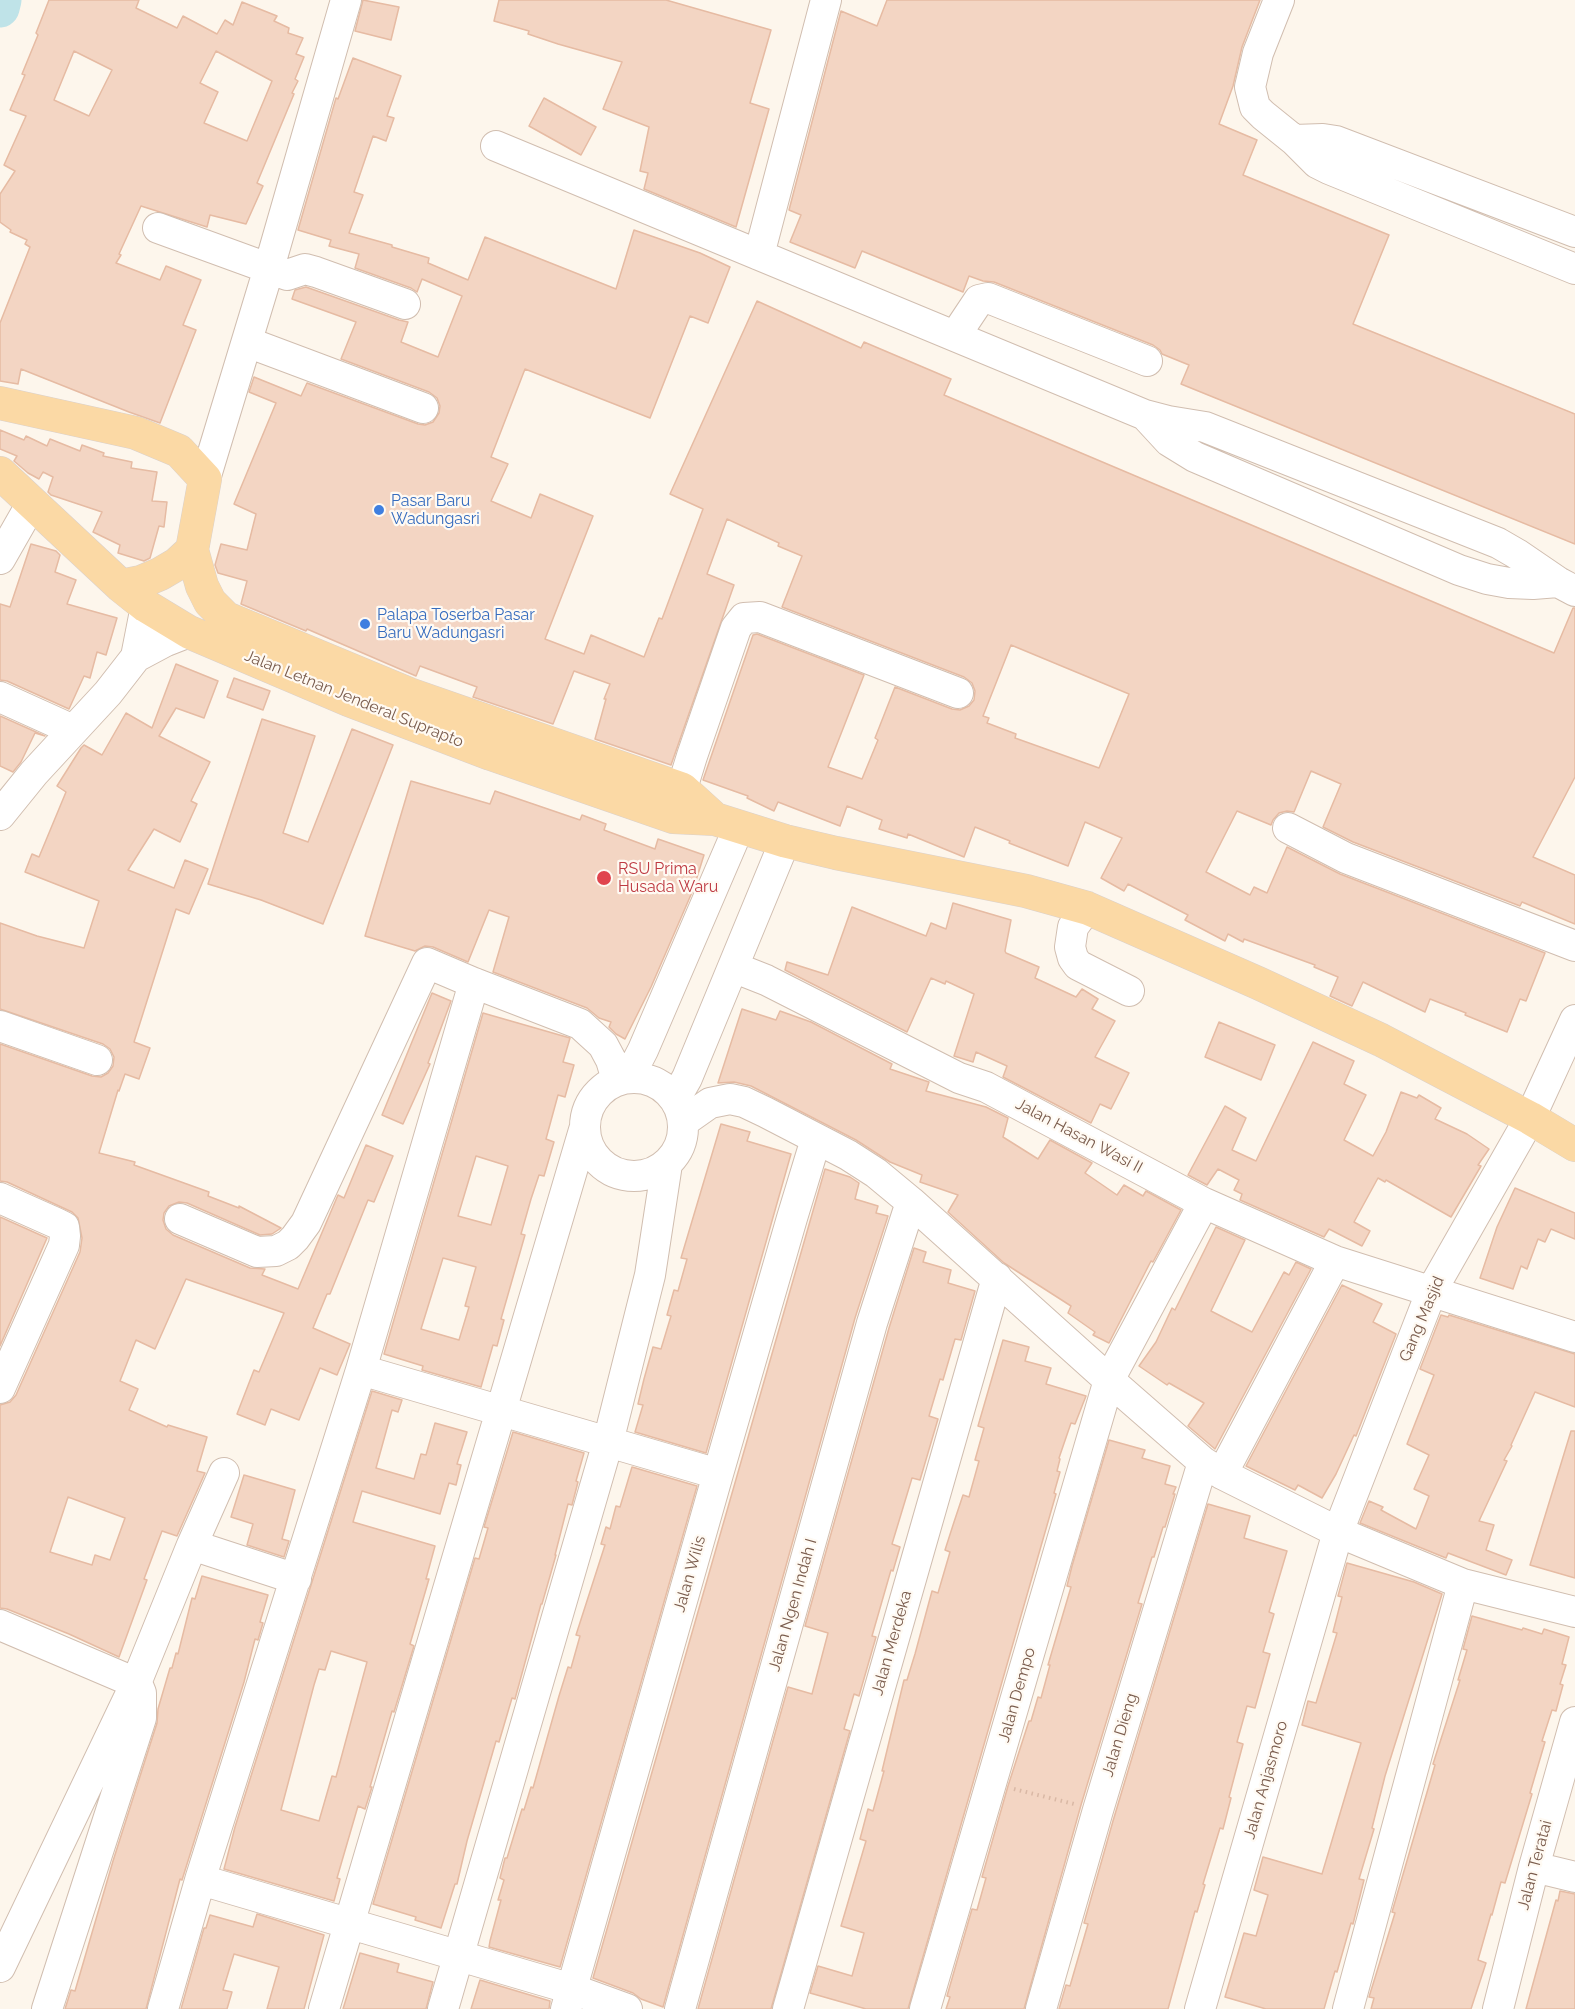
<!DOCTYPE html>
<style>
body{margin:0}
canvas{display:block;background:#fdf6ec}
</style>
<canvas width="1575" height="2009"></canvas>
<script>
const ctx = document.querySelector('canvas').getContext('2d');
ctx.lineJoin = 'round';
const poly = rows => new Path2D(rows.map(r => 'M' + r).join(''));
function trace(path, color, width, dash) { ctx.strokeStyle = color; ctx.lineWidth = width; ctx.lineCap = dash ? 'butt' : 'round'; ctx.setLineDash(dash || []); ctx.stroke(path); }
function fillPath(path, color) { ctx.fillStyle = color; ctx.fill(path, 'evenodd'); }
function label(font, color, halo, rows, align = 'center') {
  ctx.font = font + ' Raleway,sans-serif'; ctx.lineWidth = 4.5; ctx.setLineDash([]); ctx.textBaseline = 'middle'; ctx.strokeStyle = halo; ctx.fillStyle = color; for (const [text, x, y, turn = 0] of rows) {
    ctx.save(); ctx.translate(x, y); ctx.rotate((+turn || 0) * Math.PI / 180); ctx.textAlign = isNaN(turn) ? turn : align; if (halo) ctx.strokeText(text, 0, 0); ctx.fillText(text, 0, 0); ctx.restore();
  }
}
const river = poly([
 [0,8,2,0]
]);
const building = poly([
 [49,0,139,0,136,8,177,28,183,16,217,34,225,20,233,25,242,2,277,16,274,21,289,28,288,33,303,38,296,54,304,57,295,79,298,81,292,93,294,94,257,183,263,186,246,224,210,215,207,227,141,206,119,254,121,255,116,263,160,280,166,266,201,280,183,325,196,330,160,423,129,412,21,369,18,384,0,381,0,323,30,247,25,244,27,240,10,232,11,230,0,222,0,194,15,171,4,165,26,116,10,110,25,75,22,74,38,35,36,33,49,0],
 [74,51,112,70,89,116,54,100,74,51],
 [216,51,272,81,247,141,204,123,218,92,200,83,216,51],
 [363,0,399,7,391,40,355,31,363,0],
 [499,0,666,0,771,30,750,103,769,109,736,227,644,189,648,173,640,171,649,127,603,109,622,62,558,44,528,34,529,31,494,21,499,0],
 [887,0,1260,0,1242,47,1233,86,1219,124,1257,140,1243,175,1389,235,1353,324,1575,414,1575,544,1181,384,1189,365,1162,354,1160,350,1153,345,994,282,983,281,969,276,963,292,862,251,855,268,790,242,801,215,789,210,841,11,877,26,887,0],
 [353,58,401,76,387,116,394,118,386,141,373,136,354,192,363,195,349,233,392,245,392,247,429,258,428,263,468,280,485,237,616,289,634,230,700,253,730,267,708,323,690,316,650,418,525,369,491,457,508,464,491,501,531,518,540,494,593,516,545,639,584,654,591,635,644,657,659,618,662,619,703,509,670,494,757,301,861,348,864,342,951,379,944,395,1554,653,1573,608,1575,608,1575,777,1533,857,1575,875,1575,924,1522,902,1520,906,1353,842,1323,827,1341,784,1311,771,1294,812,1287,811,1279,813,1273,820,1271,825,1237,811,1206,872,1250,895,1254,887,1267,893,1287,847,1340,874,1545,953,1526,1001,1520,999,1507,1032,1465,1015,1466,1013,1430,999,1425,1012,1363,982,1352,1006,1330,996,1338,977,1314,967,1315,965,1244,939,1243,942,1228,934,1225,941,1185,920,1188,915,1128,884,1124,891,1101,878,1122,838,1085,822,1068,866,1009,843,1010,841,975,827,964,857,908,834,907,838,879,829,882,820,847,806,840,826,778,802,774,811,747,798,748,796,703,780,753,635,757,634,864,675,828,767,862,779,878,740,875,738,895,687,952,709,960,710,969,706,974,700,975,691,972,683,964,677,782,607,802,556,778,546,779,543,727,519,707,574,734,585,671,765,595,739,606,699,604,699,610,684,574,671,553,724,473,697,477,687,420,666,416,676,307,629,306,631,241,604,247,581,218,573,215,565,221,544,247,550,256,514,234,504,276,403,249,392,254,377,301,396,307,383,418,424,425,425,433,422,439,413,440,406,437,398,429,392,341,359,356,322,292,299,295,290,306,287,399,320,408,322,401,342,438,357,462,296,422,279,417,292,411,288,355,268,359,254,329,246,331,240,298,230,336,98,338,99,353,58],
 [1011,645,1129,694,1099,768,1015,738,1016,734,987,723,989,718,983,716,1011,645],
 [544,98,596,127,581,155,529,126,544,98],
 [0,430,24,440,26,436,47,446,50,439,80,451,82,445,104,453,103,456,132,462,131,468,157,472,152,501,167,502,164,527,159,526,150,558,144,561,118,553,120,545,93,532,102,512,51,495,48,492,53,477,43,472,39,479,28,473,14,461,17,456,0,449,0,430],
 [31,544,56,551,60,555,55,572,76,580,67,604,117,618,106,655,97,652,90,678,84,676,69,709,7,681,0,680,0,604,10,607,31,544],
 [176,664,218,681,204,718,176,708,159,736,210,762,191,801,197,804,180,842,154,829,128,870,174,888,185,860,208,869,189,914,176,909,134,1042,150,1048,139,1079,125,1074,119,1091,118,1090,99,1153,135,1162,134,1165,209,1192,208,1196,239,1208,239,1206,281,1228,272,1234,260,1235,187,1203,179,1202,169,1206,164,1213,163,1220,166,1229,173,1235,250,1268,265,1269,262,1275,298,1289,338,1195,344,1198,366,1145,393,1156,374,1202,368,1200,330,1294,327,1294,313,1328,350,1344,337,1375,320,1368,299,1420,271,1409,265,1425,237,1414,254,1370,259,1372,284,1313,186,1279,155,1349,136,1340,120,1381,138,1389,129,1410,167,1427,168,1425,207,1437,197,1471,205,1473,177,1536,162,1531,144,1579,147,1580,119,1657,69,1634,7,1609,0,1608,0,1405,10,1402,16,1395,80,1252,82,1238,78,1218,72,1212,7,1182,0,1181,0,1044,92,1076,101,1077,108,1073,113,1066,114,1057,110,1049,103,1044,0,1009,0,923,37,936,84,948,99,901,25,872,32,854,39,857,66,792,57,786,81,748,84,745,102,755,126,713,152,728,176,664],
 [68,1497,125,1518,110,1560,95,1555,92,1565,50,1552,68,1497],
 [234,678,270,691,263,710,227,697,234,678],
 [0,716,45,736,35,733,21,762,13,772,0,766,0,716],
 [262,719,315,736,283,833,308,842,352,729,393,745,323,924,261,900,208,884,262,719],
 [411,781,490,804,495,791,580,820,582,815,606,824,604,830,655,849,658,839,704,855,693,890,651,987,625,1039,616,1034,609,1027,611,1022,599,1018,587,1008,493,972,509,917,489,910,468,962,433,947,425,946,415,951,365,936,411,781],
 [953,903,1011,920,1005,951,1006,953,1039,967,1035,978,1076,997,1082,989,1098,999,1092,1009,1115,1021,1095,1057,1129,1073,1111,1109,1100,1104,1091,1123,1003,1077,1007,1066,976,1052,973,1062,954,1056,974,994,946,981,945,984,931,978,907,1032,785,970,787,962,828,975,852,907,926,936,931,923,946,929,953,903],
 [432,993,451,1001,428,1063,430,1064,403,1124,382,1115,432,993],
 [742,1009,776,1020,780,1011,811,1022,892,1064,890,1069,929,1082,926,1091,986,1107,1008,1118,1003,1137,1038,1159,1050,1140,1092,1163,1085,1173,1117,1195,1124,1185,1143,1196,1146,1191,1181,1210,1153,1262,1151,1261,1109,1343,1093,1335,1095,1332,1068,1313,1071,1306,1004,1263,948,1212,958,1195,920,1182,922,1175,890,1162,856,1140,751,1086,734,1082,718,1083,742,1009],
 [483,1013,570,1038,563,1062,574,1065,565,1097,558,1095,546,1139,554,1142,544,1176,539,1175,531,1199,521,1234,525,1235,501,1319,504,1320,497,1346,493,1345,481,1387,422,1370,423,1366,384,1354,483,1013],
 [476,1156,508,1166,491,1225,458,1216,476,1156],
 [443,1258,476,1267,465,1306,469,1307,459,1340,421,1329,443,1258],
 [1219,1022,1275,1045,1261,1080,1205,1057,1219,1022],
 [1313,1042,1354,1061,1344,1084,1366,1095,1344,1140,1373,1156,1386,1132,1401,1092,1417,1098,1419,1095,1441,1108,1435,1119,1467,1134,1489,1149,1478,1165,1481,1166,1451,1217,1386,1180,1385,1182,1378,1178,1354,1222,1370,1231,1362,1246,1329,1229,1324,1237,1240,1200,1242,1194,1234,1190,1239,1180,1218,1169,1207,1185,1188,1175,1225,1106,1246,1118,1232,1150,1256,1161,1313,1042],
 [721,1124,750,1132,747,1141,791,1154,706,1453,635,1432,643,1405,638,1404,644,1379,653,1347,661,1349,671,1316,667,1315,674,1290,678,1291,687,1259,681,1258,721,1124],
 [825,1169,850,1177,859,1183,855,1199,878,1206,876,1213,888,1216,855,1318,663,2007,641,1999,633,1993,593,1978,825,1169],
 [1515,1188,1575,1213,1575,1239,1551,1229,1545,1242,1538,1239,1527,1269,1521,1266,1513,1289,1480,1278,1497,1227,1515,1188],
 [0,1217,47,1238,0,1346,0,1217],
 [1216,1227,1245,1240,1211,1311,1252,1332,1284,1272,1289,1275,1296,1262,1311,1269,1215,1449,1188,1426,1204,1403,1169,1383,1167,1385,1139,1366,1156,1342,1172,1308,1175,1310,1216,1227],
 [914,1248,926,1252,923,1262,951,1270,948,1283,975,1291,961,1340,955,1339,943,1380,940,1379,929,1416,938,1419,920,1480,912,1478,892,1544,900,1547,893,1571,891,1570,872,1636,876,1637,859,1696,854,1694,844,1729,850,1731,771,2009,698,2009,788,1687,812,1694,828,1633,805,1626,889,1328,914,1248],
 [1342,1285,1382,1304,1373,1322,1396,1334,1356,1436,1354,1435,1336,1474,1322,1498,1298,1485,1295,1490,1246,1466,1342,1285],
 [1441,1315,1448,1317,1449,1315,1575,1354,1575,1407,1535,1392,1511,1445,1512,1446,1504,1460,1507,1461,1479,1521,1494,1525,1486,1550,1512,1560,1506,1575,1448,1553,1446,1558,1360,1523,1369,1501,1383,1507,1381,1510,1416,1529,1429,1496,1414,1489,1429,1455,1407,1444,1434,1375,1420,1369,1441,1315],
 [1003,1340,1029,1347,1025,1361,1051,1368,1046,1384,1086,1396,1075,1424,1071,1423,1059,1458,1060,1459,1057,1471,1060,1472,1054,1493,1056,1494,908,2009,866,2009,810,1993,818,1966,852,1976,864,1933,841,1926,866,1841,860,1839,868,1809,873,1811,884,1771,882,1771,904,1680,907,1680,915,1654,932,1591,938,1593,950,1552,945,1550,954,1522,963,1495,969,1497,979,1461,975,1460,984,1428,978,1426,1003,1340],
 [372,1391,402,1400,398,1412,392,1410,376,1468,414,1479,421,1454,426,1455,435,1423,467,1432,457,1464,461,1465,456,1485,449,1483,440,1514,362,1491,353,1522,435,1546,426,1579,429,1579,410,1644,414,1646,394,1712,392,1711,370,1787,372,1787,365,1809,358,1806,337,1878,340,1879,334,1901,224,1869,235,1827,372,1391],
 [331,1651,367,1662,336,1777,332,1776,319,1821,281,1810,314,1685,319,1669,325,1670,331,1651],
 [1571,1431,1575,1431,1575,1578,1530,1565,1571,1431],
 [513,1432,584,1453,576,1481,578,1482,572,1505,568,1504,555,1555,556,1555,542,1604,541,1604,515,1699,512,1698,499,1742,496,1741,467,1841,457,1884,455,1884,441,1928,415,1920,416,1917,373,1904,475,1558,479,1559,488,1528,484,1527,513,1432],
 [1109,1440,1145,1450,1142,1458,1170,1466,1165,1484,1176,1487,1173,1494,1175,1494,1165,1527,1163,1527,1154,1557,1152,1557,1138,1603,1142,1604,1081,1805,1024,2009,946,2009,950,1997,947,1996,972,1909,977,1910,986,1878,982,1877,1008,1786,1029,1721,1031,1721,1038,1697,1041,1698,1050,1665,1048,1665,1071,1587,1067,1586,1072,1566,1109,1440],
 [632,1467,697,1486,560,1967,489,1947,490,1941,501,1900,498,1900,504,1880,500,1878,505,1858,507,1858,522,1809,524,1810,531,1787,533,1788,559,1696,568,1667,571,1668,580,1636,576,1635,605,1545,601,1544,606,1527,610,1529,616,1506,620,1507,632,1467],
 [244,1475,295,1490,282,1539,289,1541,284,1557,247,1545,253,1524,231,1517,244,1475],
 [1208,1504,1250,1516,1244,1538,1287,1551,1269,1612,1274,1614,1263,1652,1270,1654,1255,1708,1247,1706,1237,1742,1243,1744,1229,1797,1231,1798,1223,1829,1220,1828,1203,1884,1205,1885,1197,1912,1195,1911,1168,2009,1059,2009,1066,1985,1070,1986,1088,1924,1084,1923,1113,1821,1208,1504],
 [1347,1563,1414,1582,1442,1594,1385,1776,1372,1828,1374,1829,1359,1879,1364,1880,1353,1924,1351,1923,1337,1972,1335,1971,1324,2009,1266,2009,1225,1997,1244,1933,1256,1936,1268,1895,1254,1890,1263,1857,1322,1874,1361,1743,1302,1725,1308,1701,1316,1703,1337,1633,1333,1632,1342,1597,1338,1596,1347,1563],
 [202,1576,268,1595,260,1622,263,1623,258,1640,255,1639,244,1682,182,1880,180,1879,146,2009,65,2009,71,1990,75,1991,113,1861,157,1723,158,1709,170,1668,172,1668,176,1653,178,1654,192,1598,195,1599,202,1576],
 [1472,1616,1522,1630,1523,1628,1542,1634,1544,1629,1569,1637,1562,1664,1566,1665,1560,1684,1563,1685,1556,1711,1552,1710,1542,1741,1545,1742,1530,1793,1532,1794,1505,1883,1501,1882,1492,1915,1491,1914,1478,1960,1486,1963,1471,2009,1371,2009,1374,1998,1369,1997,1395,1913,1392,1912,1435,1765,1433,1764,1460,1680,1458,1680,1467,1650,1463,1649,1472,1616],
 [1560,1891,1575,1894,1575,2009,1526,2009,1556,1900,1558,1901,1560,1891],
 [257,1914,324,1935,304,2009,267,2009,279,1967,234,1954,223,1990,232,1992,227,2009,181,2009,204,1928,206,1928,210,1915,253,1927,257,1914],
 [360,1953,399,1964,397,1972,433,1982,426,2009,343,2009,360,1953],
 [480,1980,550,2001,549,2009,471,2009,480,1980]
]);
const path = poly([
 [1014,1789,1074,1804]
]);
const minor = poly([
 [1279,0,1258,53,1250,87,1255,107,1263,115,1294,140,1317,163,1329,169,1575,269],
 [1294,140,1323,139,1336,141,1575,232],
 [496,146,1145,415,1168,421,1205,427,1498,543,1517,554,1558,582,1575,591],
 [158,228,287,275,305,269,316,272,405,304],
 [759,255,826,0],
 [955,336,979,300,988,298,1147,361],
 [247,342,423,408],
 [1145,415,1169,441,1195,457,1459,570,1487,579,1509,583,1533,584,1558,582],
 [205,479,269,268,346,0],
 [0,559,32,503],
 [136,657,166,641,189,632],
 [0,697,73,730],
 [675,811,692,756,736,628,744,618,760,617,958,693],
 [0,815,34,773,108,693,136,657,146,606],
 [1288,828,1346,858,1575,946],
 [1087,908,1073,927,1070,947,1073,958,1078,965,1129,991],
 [733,967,766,980,959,1078,986,1087,1204,1203,1335,1261,1575,1337],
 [0,1026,97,1060],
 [629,1077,643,1050,739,827],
 '585 1127a49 49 0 1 1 98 0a49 49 0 1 1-98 0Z',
 [675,1099,687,1078,785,841],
 [683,1122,710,1103,730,1099,744,1102,765,1112,848,1155,876,1173,911,1202,1109,1380,1203,1462,1222,1474,1338,1532,1463,1584,1575,1612],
 [0,1198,56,1223,64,1227,65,1236,64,1245,0,1388],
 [180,1219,257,1252,276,1251,288,1245,295,1238,306,1223,427,963,474,983,580,1024,603,1045,611,1060,617,1080],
 [361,1370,718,1474],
 [1222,1474,1335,1261],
 [192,1545,296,1579],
 [0,1625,136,1683],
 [1534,1867,1575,1877],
 [201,1880,572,1989,627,2009],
 [0,1967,136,1683,192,1545,224,1473],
 [47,2009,141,1718,141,1693,139,1688],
 [163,2009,201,1877,361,1370,474,983],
 [324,2009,584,1130],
 [443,2009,608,1442,650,1275,667,1164],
 [566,2009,718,1474,792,1218,816,1139],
 [680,2009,872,1323,911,1202],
 [788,2009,997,1278],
 [925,2009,1109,1380,1204,1203],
 [1041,2009,1098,1810,1203,1462],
 [1200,2009,1338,1532,1432,1290,1530,1118,1575,1020],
 [1348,2009,1463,1584],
 [1498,2009,1534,1867,1575,1722]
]);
const major = poly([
 [0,403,136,433,179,451,205,479,192,550,202,586,210,602,226,618,409,694,682,789,715,819],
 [0,473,121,586,146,606,189,632,349,700,491,754,673,817,715,819,785,841,836,853,1026,891,1087,908,1258,983,1381,1040,1530,1118,1575,1145],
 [121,586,141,582,160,574,177,564,192,550]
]);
const markers = [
 [379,510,6,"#3f7fe0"],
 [365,624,6,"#3f7fe0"],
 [604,878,8,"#e0444e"]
];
const shopNames = [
 ["Pasar Baru",391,501],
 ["Wadungasri",391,519],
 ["Palapa Toserba Pasar",377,615],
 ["Baru Wadungasri",377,633]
];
const streetNames = [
 ["Jalan Letnan Jenderal Suprapto",354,699,22],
 ["Jalan Hasan Wasi II",1079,1136,28],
 ["Gang Masjid",1422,1319,-67],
 ["Jalan Wilis",690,1574,-74],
 ["Jalan Ngen Indah I",793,1605,-74],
 ["Jalan Merdeka",892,1643,-74],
 ["Jalan Dempo",1017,1695,-74],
 ["Jalan Dieng",1120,1735,-73],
 ["Jalan Anjasmoro",1266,1780,-74],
 ["Jalan Teratai",1535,1865,-75]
];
const healthNames = [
 ["RSU Prima",618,869],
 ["Husada Waru",618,887]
];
trace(river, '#bfe3e8', 39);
fillPath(building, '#f3d5c3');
trace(building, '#e6bba3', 1.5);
trace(minor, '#d1beb0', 32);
trace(major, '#dad1cd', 34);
trace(path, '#d9b8a5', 4, [1.5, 4.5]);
trace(minor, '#fff', 30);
trace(major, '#fbd9a5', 33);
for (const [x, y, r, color] of markers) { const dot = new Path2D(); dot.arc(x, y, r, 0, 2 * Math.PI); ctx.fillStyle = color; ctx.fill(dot); trace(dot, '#fffaf3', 2); }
label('16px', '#366cbe', '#fffaf3', shopNames, 'left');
label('16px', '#7a5c4d', '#fffaf3', streetNames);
label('16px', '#be3a42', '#fffaf3', healthNames, 'left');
</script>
